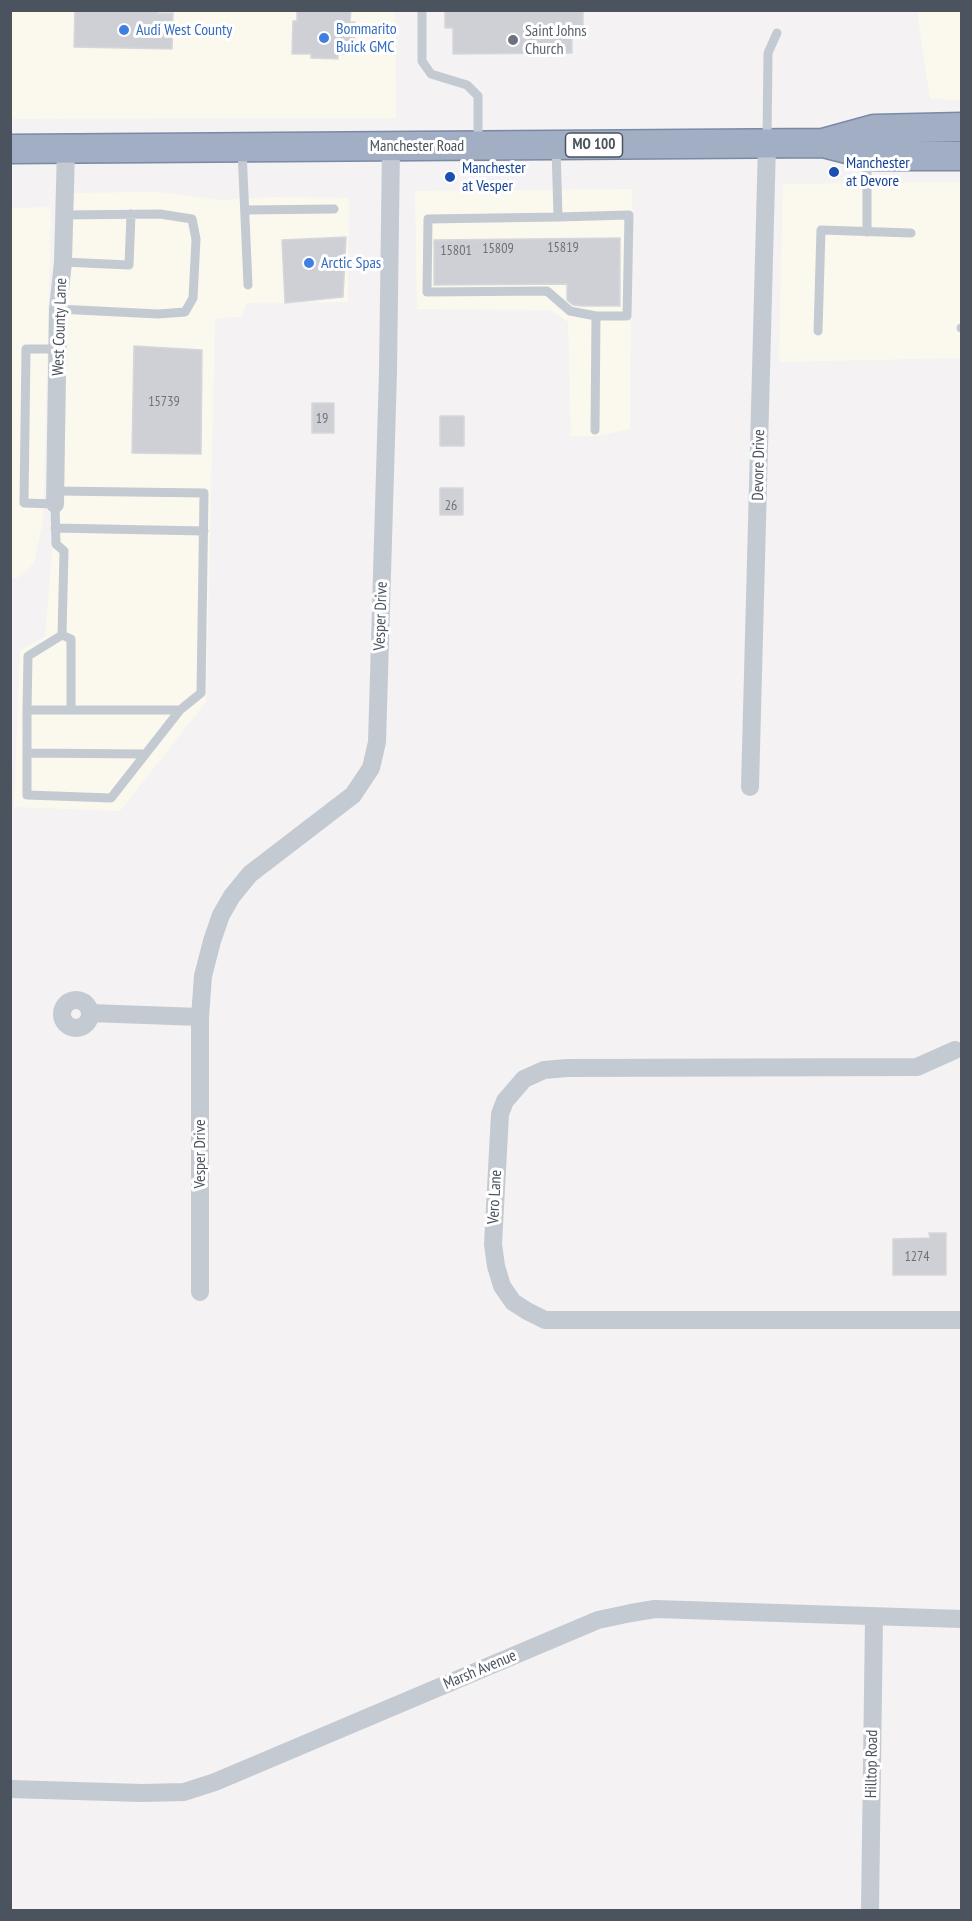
<!DOCTYPE html>
<style>
body{margin:0}
#map{position:relative;width:972px;height:1921px;overflow:hidden;background:#f4f2f2;font-family:"PT Sans Narrow",sans-serif}
canvas{display:block}
.frame{position:absolute;inset:0;border:12px solid #4b535e;pointer-events:none}
</style>
<div id="map">
<canvas width="972" height="1921"></canvas>
<div class="frame"></div>
</div>
<script>
const ctx = document.querySelector('canvas').getContext('2d');
ctx.lineJoin = 'round';
function fillPath(path, color) { ctx.fillStyle = color; ctx.fill(path, 'evenodd'); }
const poly = rows => new Path2D(rows.map(r => 'M' + r).join(''));
function trace(path, color, width, dash) { ctx.strokeStyle = color; ctx.lineWidth = width; ctx.lineCap = dash ? 'butt' : 'round'; ctx.setLineDash(dash || []); ctx.stroke(path); }
function label(font, color, halo, rows, align = 'center') {
  ctx.font = font + ' "PT Sans Narrow",sans-serif'; ctx.lineWidth = 6; ctx.setLineDash([]); ctx.textBaseline = 'middle'; ctx.strokeStyle = halo; ctx.fillStyle = color; for (const [text, x, y, turn = 0] of rows) {
    ctx.save(); ctx.translate(x, y); ctx.rotate((+turn || 0) * Math.PI / 180); ctx.textAlign = isNaN(turn) ? turn : align; if (halo) ctx.strokeText(text, 0, 0); ctx.fillText(text, 0, 0); ctx.restore();
  }
}
const commercial = poly([
 [10,11,395,11,396,118,11,119],
 [917,11,961,11,961,100,930,99],
 [961,182,961,358,779,362,783,184],
 [632,189,630,429,597,436,571,436,568,322,551,310,417,309,415,191],
 [157,192,223,200,271,197,349,198,348,302,246,303,242,317,215,318,206,702,120,811,14,807,20,651,45,636,59,472,61,332,75,193],
 [51,207,43,521,34,563,17,578,11,577,11,208]
]);
const building = poly([
 [75,10,158,10,158,13,173,13,172,49,74,47,75,10],
 [297,10,351,10,350,22,355,22,354,54,338,54,338,59,311,58,311,54,292,54,293,21,297,21,297,10],
 [445,10,583,10,583,27,572,27,572,53,453,54,453,28,445,28,445,10],
 [346,237,343,297,285,303,282,240,346,237],
 [620,238,620,306,582,306,573,305,567,300,567,284,434,285,434,240,620,238],
 [134,346,202,350,201,454,132,453,134,346],
 [312,403,334,403,334,433,312,433,312,403],
 [440,416,464,416,464,446,440,446,440,416],
 [440,488,463,488,463,515,440,515,440,488],
 [929,1233,946,1233,946,1275,893,1275,893,1239,930,1238,929,1233]
]);
const service = poly([
 [422,10,422,61,431,74,467,85,478,96,478,143],
 [767,139,768,53,777,33],
 [556,147,558,217,428,219,427,292,547,291,570,311,596,316,627,316,629,215,558,217],
 [242,150,248,285],
 [245,210,334,209],
 [867,232,867,159],
 [63,262,129,265,131,214],
 [58,309,158,314,185,312,193,298,196,239,192,219,160,214,64,215],
 [961,328,962,328],
 [818,331,821,230,911,233],
 [58,349,26,349,24,503,55,504,56,544,64,551,62,635],
 [595,430,596,316],
 [56,491,204,493,201,693,180,710,111,798,27,795,27,710,180,710],
 [55,528,204,531],
 [62,635,71,639,71,710],
 [27,710,28,656,62,635],
 [27,753,145,754]
]);
const minor = poly([
 [55,504,58,309,63,262,66,149],
 [750,787,767,144],
 '62 1014a14 14 0 1 1 28 0a14 14 0 1 1-28 0Z',
 [90,1013,200,1017],
 [955,1050,917,1067,567,1068,544,1070,524,1079,505,1101,500,1114,493,1244,496,1266,502,1286,513,1302,527,1311,545,1320,962,1320],
 [200,1292,200,1017,203,976,212,941,221,915,232,896,250,874,353,795,371,768,377,742,388,372,391,146],
 [10,1789,142,1793,184,1792,215,1782,598,1620,631,1613,655,1609,962,1619],
 [870,1910,874,1618]
]);
const trunk = poly([
 [823,143,874,129,962,127],
 [10,149,823,143,874,156,962,156]
]);
const markers = [
 [124,30,6,"#3f7fe0"],
 [324,38,6,"#3f7fe0"],
 [513,40,6,"#6b7280"],
 [834,172,6,"#1a4fb4"],
 [450,177,6,"#1a4fb4"],
 [309,263,6,"#3f7fe0"]
];
const numberNames = [
 ["15819",563,248],
 ["15809",498,249],
 ["15801",456,251],
 ["15739",164,402],
 ["19",322,419],
 ["26",451,506],
 ["1274",917,1257]
];
const shields = [
 [594,145,57]
];
const shieldNames = [
 ["MO 100",594,145]
];
const shopNames = [
 ["Bommarito",336,29],
 ["Buick GMC",336,47],
 ["Audi West County",136,30],
 ["Arctic Spas",321,263]
];
const worshipNames = [
 ["Saint Johns",525,31],
 ["Church",525,49]
];
const streetNames = [
 ["Manchester Road",417,146],
 ["West County Lane",60,327,-88],
 ["Devore Drive",759,465,-89],
 ["Vesper Drive",381,616,-88],
 ["Vesper Drive",200,1154,-90],
 ["Vero Lane",495,1197,-87],
 ["Marsh Avenue",480,1670,-23],
 ["Hilltop Road",872,1764,-89]
];
const transitNames = [
 ["Manchester",846,163],
 ["at Devore",846,181],
 ["Manchester",462,168],
 ["at Vesper",462,186]
];
fillPath(commercial, '#fbf9ee');
fillPath(building, '#cfd0d5');
trace(building, '#d6d7dc', 1.5);
trace(trunk, '#798aa7', 31);
trace(service, '#c4cad2', 9);
trace(minor, '#c4cad2', 18);
trace(trunk, '#a1aec4', 28);
for (const [x, y, r, color] of markers) { const dot = new Path2D(); dot.arc(x, y, r, 0, 2 * Math.PI); ctx.fillStyle = color; ctx.fill(dot); trace(dot, '#fff', 2); }
label('14px', '#6c727c', null, numberNames);
for (const [x, y, w] of shields) { const box = new Path2D(); box.roundRect(x - w / 2, y - 12, w, 24, 4.5); ctx.fillStyle = '#fff'; ctx.fill(box); trace(box, '#4b535e', 1.5); }
label('bold 15px', '#4b535e', null, shieldNames);
label('16px', '#366cbe', '#fff', shopNames, 'left');
label('16px', '#5b616d', '#fff', worshipNames, 'left');
label('16px', '#4b535e', '#fff', streetNames);
label('16px', '#164399', '#fff', transitNames, 'left');
</script>
